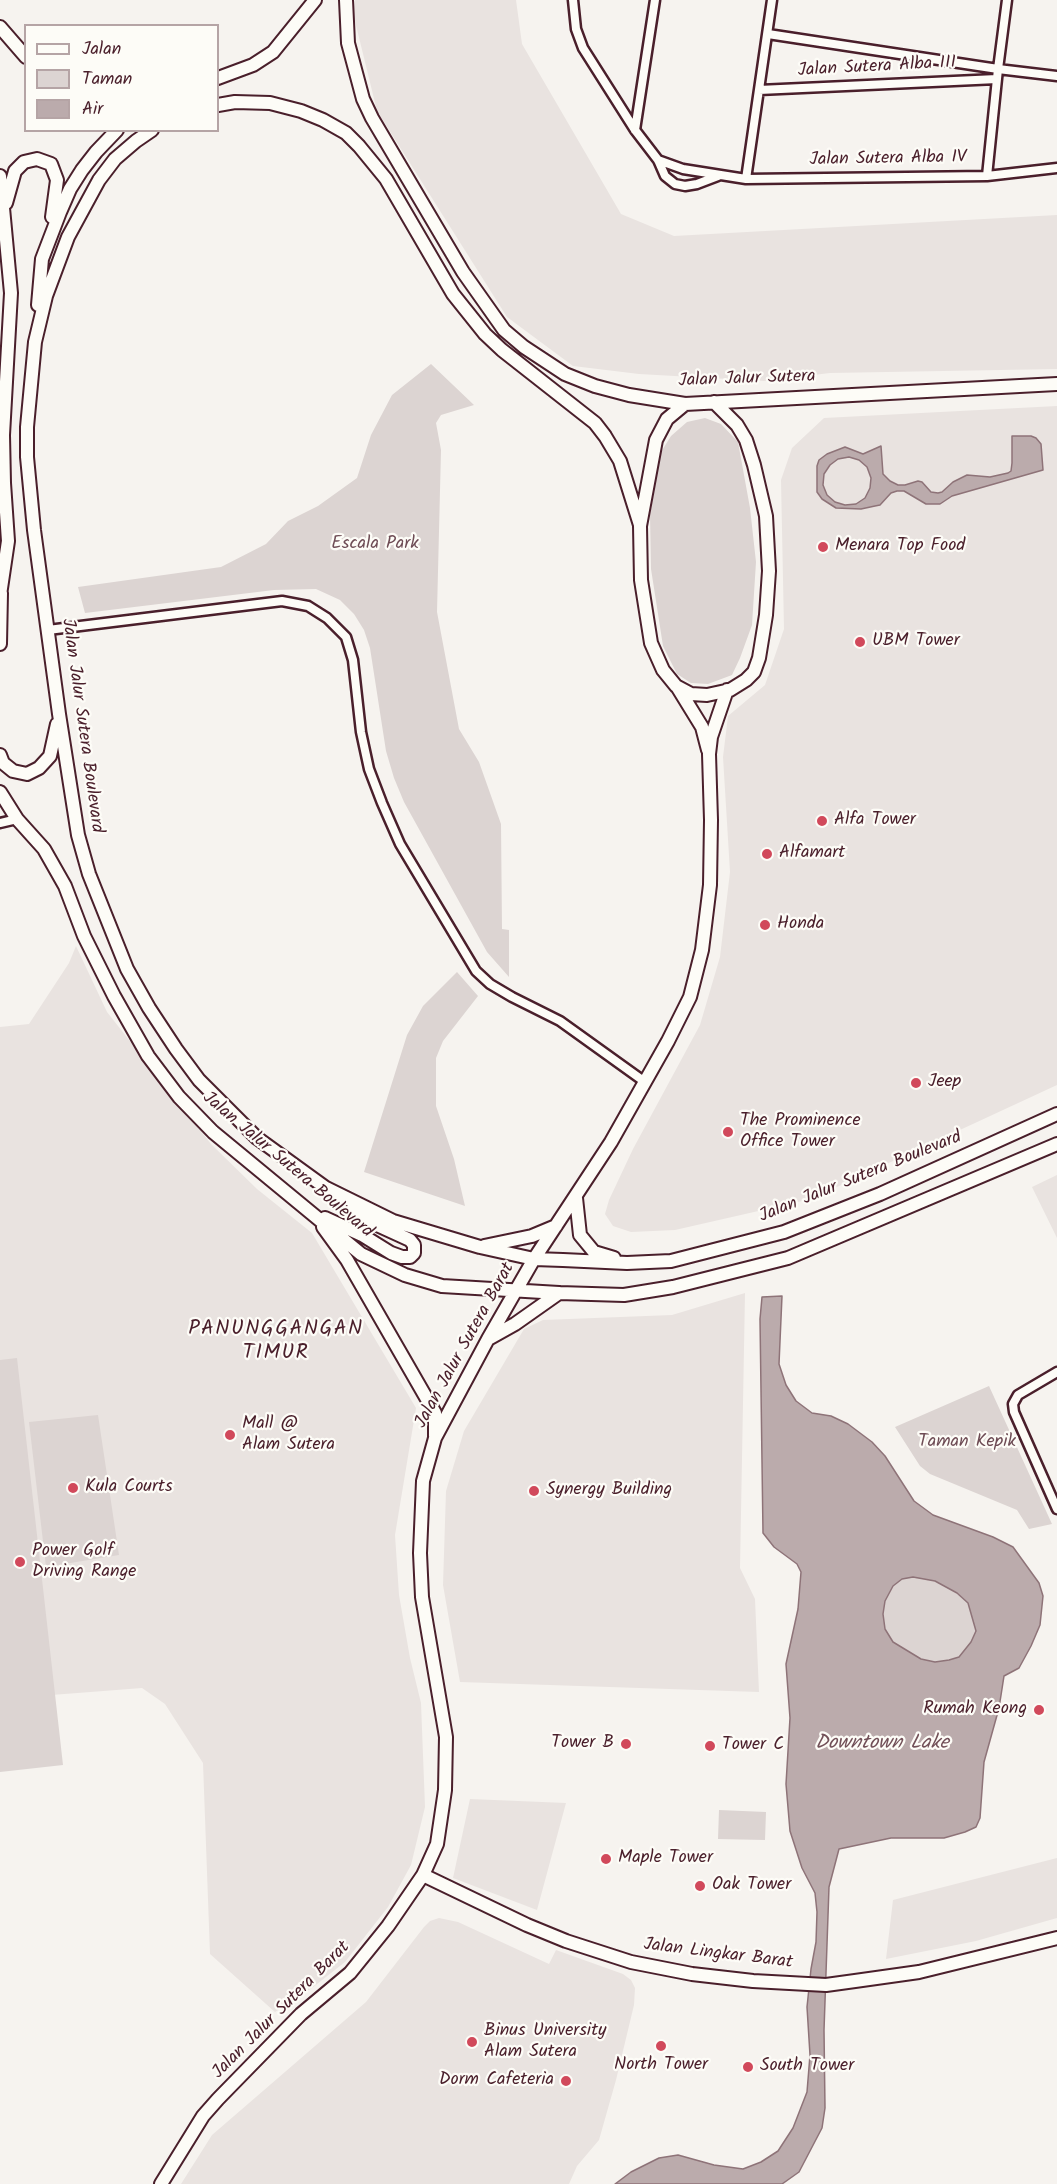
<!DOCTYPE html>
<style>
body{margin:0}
#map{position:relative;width:1057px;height:2184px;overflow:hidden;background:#f6f3ef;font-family:Kalam,sans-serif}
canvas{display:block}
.legend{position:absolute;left:24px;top:24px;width:195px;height:108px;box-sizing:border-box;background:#fdfcf7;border:2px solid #b5a4a5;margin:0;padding:8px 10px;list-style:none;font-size:18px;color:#4a1f2b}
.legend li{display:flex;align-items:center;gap:12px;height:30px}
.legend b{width:30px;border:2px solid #b5a4a5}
</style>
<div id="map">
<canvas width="1057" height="2184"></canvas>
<ul class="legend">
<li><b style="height:8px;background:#fdfcf7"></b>Jalan</li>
<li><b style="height:16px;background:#dcd4d2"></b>Taman</li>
<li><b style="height:16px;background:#bbabac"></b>Air</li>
</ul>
</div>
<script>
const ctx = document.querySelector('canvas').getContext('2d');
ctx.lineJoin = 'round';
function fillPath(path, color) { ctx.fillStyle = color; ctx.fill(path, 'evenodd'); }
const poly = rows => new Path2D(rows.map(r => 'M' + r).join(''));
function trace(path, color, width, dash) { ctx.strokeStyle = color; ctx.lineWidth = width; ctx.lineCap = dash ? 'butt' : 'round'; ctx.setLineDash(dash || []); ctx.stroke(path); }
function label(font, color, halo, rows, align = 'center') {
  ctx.font = font + ' Kalam,sans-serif'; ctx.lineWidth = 4.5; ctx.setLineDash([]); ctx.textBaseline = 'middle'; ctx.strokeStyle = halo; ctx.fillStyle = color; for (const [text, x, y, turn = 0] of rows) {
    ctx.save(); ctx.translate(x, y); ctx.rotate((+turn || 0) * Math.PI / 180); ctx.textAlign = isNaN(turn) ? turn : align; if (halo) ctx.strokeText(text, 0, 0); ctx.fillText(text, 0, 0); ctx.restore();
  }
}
const built = poly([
 [355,0,516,0,522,44,621,214,674,236,1057,215,1057,369,830,373,764,381,639,374,573,366,507,317,377,111,353,13],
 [1057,406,1057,1085,811,1199,675,1230,631,1232,613,1226,605,1214,609,1200,633,1149,700,1025,720,957,730,872,723,757,728,716,765,685,784,629,781,480,792,448,824,418],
 [76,946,107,1012,211,1144,257,1189,312,1233,416,1408,395,1535,399,1595,410,1658,421,1703,425,1807,411,1865,388,1907,345,1962,312,1988,275,2012,210,1954,203,1763,165,1704,142,1688,0,1699,0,1027,29,1024,69,963],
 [1057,1175,1057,1238,1032,1187],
 [745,1293,740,1568,755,1599,759,1692,460,1682,443,1585,446,1491,464,1431,524,1329,543,1320,672,1315],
 [470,1799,566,1803,537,1910,453,1878],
 [1057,1858,1057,1918,976,1941,886,1959,893,1900],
 [439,1918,458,1922,549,1964,556,1950,623,1974,631,1980,635,1988,634,2005,616,2080,599,2140,577,2166,569,2184,181,2184,212,2135,366,2002,424,1927,430,1921]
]);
const green = poly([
 [431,364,474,405,441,415,436,423,441,450,437,612,459,729,479,762,501,824,502,929,509,930,509,977,487,952,404,802,394,778,386,751,370,648,364,630,354,614,340,600,316,589,274,590,85,613,78,587,221,567,266,544,288,521,318,506,357,478,371,435,392,395],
 [705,418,721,424,738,442,750,508,756,562,752,625,740,658,732,675,708,684,691,683,677,674,663,646,651,569,650,515,661,452,671,436,687,422],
 [457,972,478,996,443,1041,436,1058,436,1106,454,1159,465,1206,364,1172,407,1035,423,1006],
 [17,1358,63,1765,0,1772,0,1360],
 [989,1386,1052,1524,1029,1529,1017,1510,930,1474,920,1466,895,1427],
 [98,1415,119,1555,46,1567,29,1422],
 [913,1577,935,1581,957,1593,968,1603,976,1631,971,1642,959,1657,949,1660,935,1662,921,1659,893,1642,885,1629,883,1614,885,1601,893,1586,902,1579],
 [719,1810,766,1812,765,1840,718,1839]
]);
const water = poly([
 [1012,436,1031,436,1036,438,1041,444,1043,470,952,496,940,504,926,504,904,491,897,491,891,493,880,505,875,506,861,509,836,508,822,499,817,492,817,466,819,460,827,454,845,447,863,454,881,446,883,474,890,481,898,485,905,485,918,481,922,482,931,492,938,493,942,492,953,482,967,475,990,477,1008,473,1011,471,1012,463,1012,436],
 [849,457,859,460,867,467,871,478,870,488,865,498,856,504,845,505,835,502,827,495,823,485,824,474,830,465,838,459,849,457],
 [782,1296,779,1364,786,1385,796,1401,812,1413,831,1416,848,1424,872,1442,885,1456,914,1501,933,1515,993,1537,1013,1547,1039,1583,1043,1596,1040,1625,1031,1646,1019,1668,1004,1676,999,1708,984,1762,980,1818,976,1827,965,1832,944,1838,891,1838,839,1849,829,1887,824,2030,825,2108,822,2128,799,2172,782,2184,615,2184,631,2172,659,2158,678,2155,714,2165,743,2169,761,2162,778,2151,793,2128,807,2092,810,2055,807,2007,811,1969,816,1942,817,1912,815,1893,802,1868,790,1831,786,1784,790,1718,786,1664,798,1609,801,1572,797,1564,774,1547,763,1533,760,1319,762,1297,782,1296],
 [913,1577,935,1581,957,1593,968,1603,976,1631,971,1642,959,1657,949,1660,935,1662,921,1659,893,1642,885,1629,883,1614,885,1601,893,1586,902,1579,913,1577]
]);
const street = poly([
 [573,0,576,29,583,48,635,130,658,160,665,176,675,184,685,186,697,184,718,176],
 [1007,0,998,69,1057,76],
 [768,34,998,69,987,176],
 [759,90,997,79],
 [635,130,655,0],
 [658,160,683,169,746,179,987,176,1057,168],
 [746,179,772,0],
 [48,630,282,601,308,606,327,618,346,637,353,660,361,732,369,769,382,803,400,844,476,971,490,984,512,997,560,1021,645,1082],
 [0,823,17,819],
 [1057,1372,1018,1395,1013,1404,1014,1412,1057,1509]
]);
const secondary = poly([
 [346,0,348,43,363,99,372,118,463,272,504,330,524,347,565,374,595,386,629,395,685,404,1057,384],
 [0,27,26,57],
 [218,78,253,65,273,52,315,0],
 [218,105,235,102,270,103,301,111,323,120,346,133,359,146,386,179,453,294,485,334,502,350,595,423,605,436,620,461,640,525],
 [152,130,136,141,115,159,99,180,68,237,46,296,35,342,27,427,27,457,34,530,59,714,78,835,89,874,127,969,149,1008,176,1049,199,1080,257,1138,326,1188,393,1221,480,1247,534,1259,563,1260,627,1263,671,1261,784,1232,880,1194,1057,1114],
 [0,176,11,293,3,435,4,483,8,541,0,595],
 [6,203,15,171,24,162,37,159,51,164,57,180,52,217],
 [38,305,42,259,60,212,70,189,82,170,96,152,117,130],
 [685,404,667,419,656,440,640,526,641,580,651,643,663,670,676,686,691,694,707,695,730,690,746,680,754,672,759,658,766,615,769,571,766,516,754,465,746,440,737,425,714,402],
 [0,644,1,593],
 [678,688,702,727,708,750],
 [0,755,3,763,13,771,27,774,39,768,50,756,57,724],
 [0,792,17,819,44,849,65,886,84,936,114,996,148,1056,179,1097,213,1132,361,1254,405,1275,442,1286,559,1293,624,1295,673,1287,788,1258,1057,1144],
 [576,1198,580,1235,594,1252,614,1258],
 [325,1218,362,1235,391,1253,402,1257,410,1257,414,1253,414,1245,410,1240,375,1224,353,1208],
 [323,1227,347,1260,435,1413,435,1436],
 [484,1246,532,1236,556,1226],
 [490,1338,515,1324,559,1293],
 [423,1875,527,1925,566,1941,631,1962,692,1974,753,1981,826,1985,855,1981,919,1972,1057,1938],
 [161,2184,203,2116,218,2099,301,2014,350,1973,388,1926,423,1875,437,1844,445,1790,446,1737,422,1597,420,1553,423,1481,435,1438,488,1339,534,1259,611,1142,668,1041,690,997,702,950,710,885,711,820,709,754,711,737,727,690]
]);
const markers = [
 [823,547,6,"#d1495b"],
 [860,642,6,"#d1495b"],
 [822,821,6,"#d1495b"],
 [767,854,6,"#d1495b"],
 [765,925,6,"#d1495b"],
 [916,1083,6,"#d1495b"],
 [728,1132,6,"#d1495b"],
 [230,1435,6,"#d1495b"],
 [73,1488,6,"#d1495b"],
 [534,1491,6,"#d1495b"],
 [20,1562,6,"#d1495b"],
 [1039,1710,6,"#d1495b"],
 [626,1744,6,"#d1495b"],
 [710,1746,6,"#d1495b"],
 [606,1859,6,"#d1495b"],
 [700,1886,6,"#d1495b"],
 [472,2042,6,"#d1495b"],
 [661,2046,6,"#d1495b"],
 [748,2067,6,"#d1495b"],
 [566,2081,6,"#d1495b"]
];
const streetNames = [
 ["Jalan Sutera Alba III",877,68,-3],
 ["Jalan Sutera Alba IV",888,160,-1],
 ["Jalan Jalur Sutera",747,380,-2],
 ["Jalan Jalur Sutera Boulevard",81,726,82],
 ["Jalan Jalur Sutera Boulevard",287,1166,40],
 ["Jalan Jalur Sutera Boulevard",861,1178,-22],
 ["Jalan Jalur Sutera Barat",466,1346,-61],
 ["Jalan Lingkar Barat",718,1955,7],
 ["Jalan Jalur Sutera Barat",282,2011,-45]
];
const parkNames = [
 ["Escala Park",375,545],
 ["Taman Kepik",967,1443]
];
const poiNames = [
 ["Menara Top Food",835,547],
 ["UBM Tower",872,642],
 ["Alfa Tower",834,821],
 ["Alfamart",779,854],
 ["Honda",777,925],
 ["Jeep",928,1083],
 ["The Prominence",740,1122],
 ["Office Tower",740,1143],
 ["Mall @",242,1425],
 ["Alam Sutera",242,1446],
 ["Kula Courts",85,1488],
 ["Synergy Building",546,1491],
 ["Power Golf",32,1552],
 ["Driving Range",32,1573],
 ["Rumah Keong",1027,1710,"right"],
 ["Tower B",614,1744,"right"],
 ["Tower C",722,1746],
 ["Maple Tower",618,1859],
 ["Oak Tower",712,1886],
 ["Binus University",484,2032],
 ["Alam Sutera",484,2053],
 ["North Tower",661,2066,"center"],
 ["South Tower",760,2067],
 ["Dorm Cafeteria",554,2081,"right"]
];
const waterNames = [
 ["Downtown Lake",882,1745]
];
const quarterNames = [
 ["PANUNGGANGAN",276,1330],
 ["TIMUR",276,1354]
];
fillPath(built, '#e9e3e0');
fillPath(green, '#dcd4d2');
fillPath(water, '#bbabac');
trace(water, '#8e7378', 1.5);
trace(street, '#4a1f2b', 13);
trace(secondary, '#4a1f2b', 16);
trace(street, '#fdfcf7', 8);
trace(secondary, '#fdfcf7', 12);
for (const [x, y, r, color] of markers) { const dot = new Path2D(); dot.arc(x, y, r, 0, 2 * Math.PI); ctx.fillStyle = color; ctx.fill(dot); trace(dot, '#fdfcf7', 2); }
label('18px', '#4a1f2b', '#fdfcf7', streetNames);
label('18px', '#6e4c55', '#fdfcf7', parkNames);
label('18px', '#4a1f2b', '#fdfcf7', poiNames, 'left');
label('italic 20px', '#725058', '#fdfcf7', waterNames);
ctx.letterSpacing = '1.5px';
label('21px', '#4a1f2b', '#fdfcf7', quarterNames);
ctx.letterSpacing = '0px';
</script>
